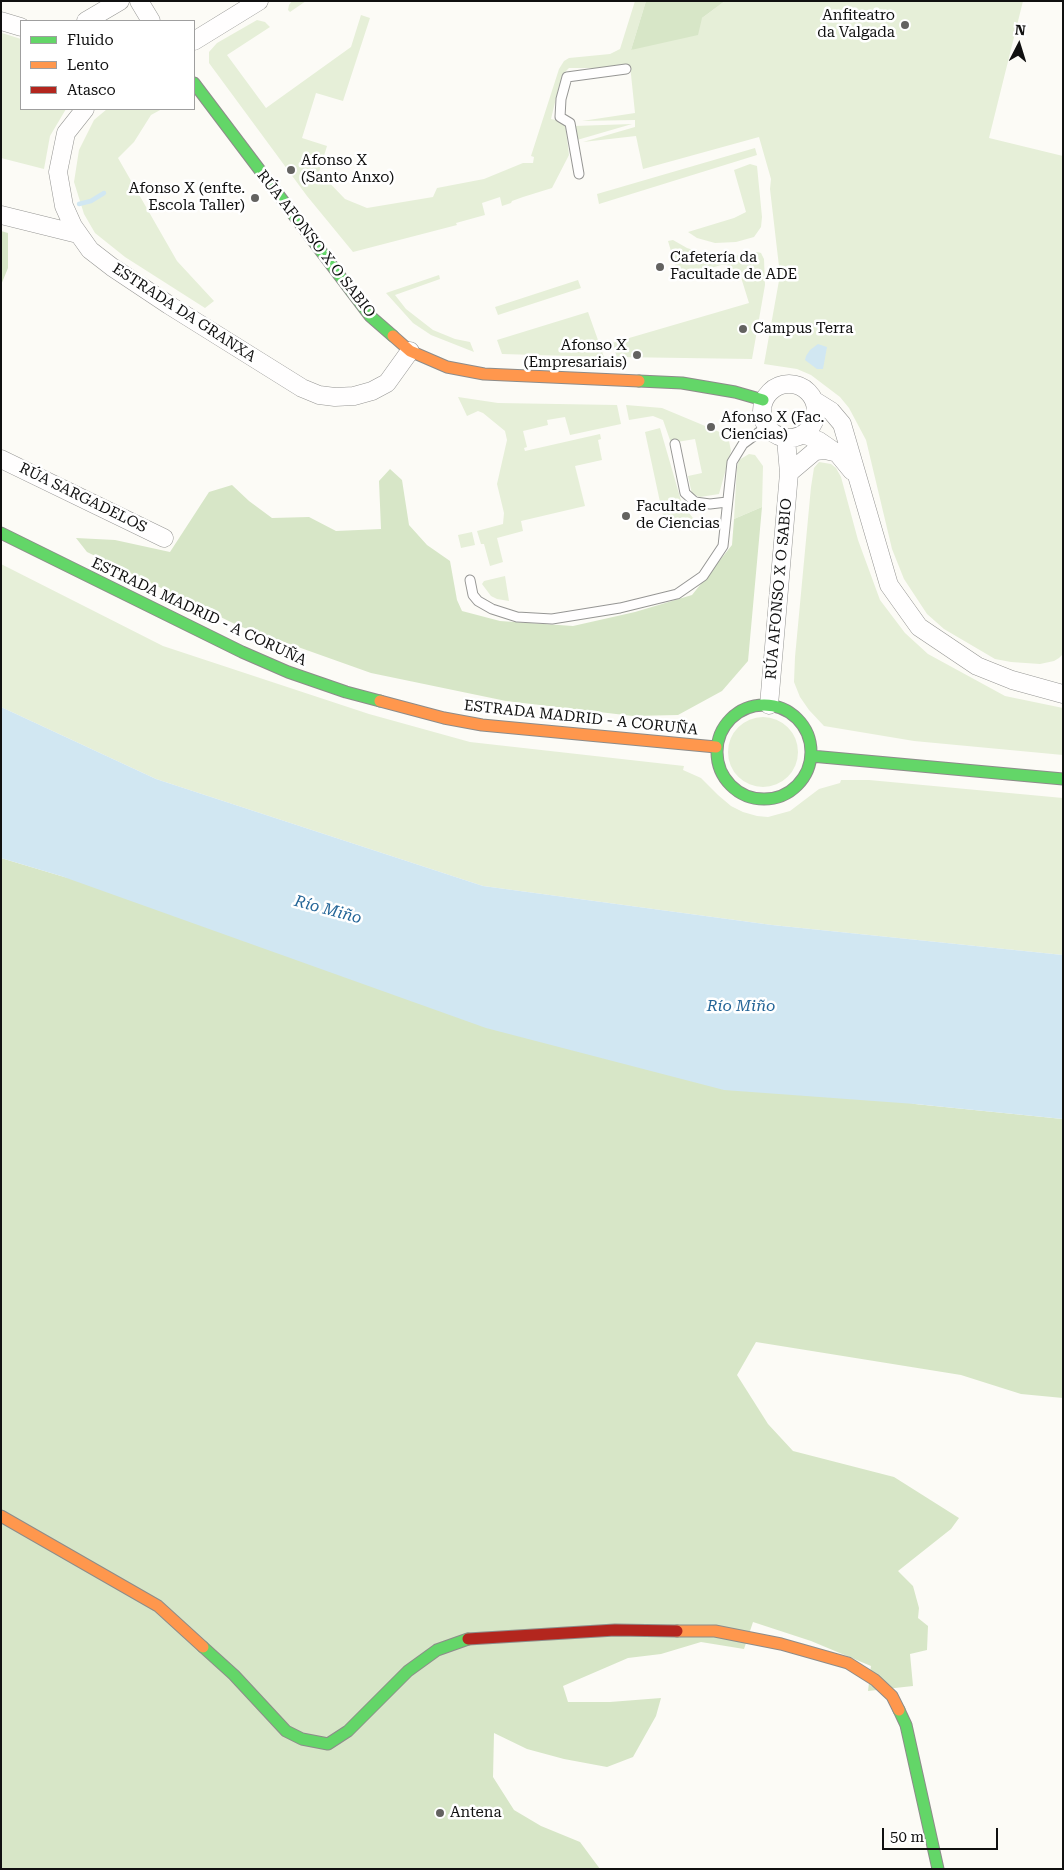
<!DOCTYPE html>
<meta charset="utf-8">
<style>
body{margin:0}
#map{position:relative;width:1064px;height:1870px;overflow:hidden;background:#fcfbf6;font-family:"Roboto Serif",serif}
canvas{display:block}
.frame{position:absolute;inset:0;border:2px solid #101010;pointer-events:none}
.legend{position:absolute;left:20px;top:20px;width:175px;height:90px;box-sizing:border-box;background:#fff;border:1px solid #9f9f9f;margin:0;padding:6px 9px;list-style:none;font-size:15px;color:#101010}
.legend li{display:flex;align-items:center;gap:10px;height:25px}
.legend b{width:25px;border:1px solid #9f9f9f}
.north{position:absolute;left:994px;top:20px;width:50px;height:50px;-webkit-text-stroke:4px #fff;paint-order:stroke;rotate:5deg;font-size:14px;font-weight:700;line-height:20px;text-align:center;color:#101010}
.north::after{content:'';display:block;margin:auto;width:18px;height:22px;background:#101010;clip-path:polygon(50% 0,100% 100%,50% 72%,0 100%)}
.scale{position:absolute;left:882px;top:1828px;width:116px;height:22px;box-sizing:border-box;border:2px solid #101010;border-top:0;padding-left:6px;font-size:15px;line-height:18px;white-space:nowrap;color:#101010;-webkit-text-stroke:4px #fff;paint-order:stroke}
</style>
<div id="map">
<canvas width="1064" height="1870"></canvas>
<div class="frame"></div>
<ul class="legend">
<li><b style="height:6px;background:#63d668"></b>Fluido</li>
<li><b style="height:6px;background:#ff974d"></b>Lento</li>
<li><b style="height:6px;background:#b3261e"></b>Atasco</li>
</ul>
<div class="north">N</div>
<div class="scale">50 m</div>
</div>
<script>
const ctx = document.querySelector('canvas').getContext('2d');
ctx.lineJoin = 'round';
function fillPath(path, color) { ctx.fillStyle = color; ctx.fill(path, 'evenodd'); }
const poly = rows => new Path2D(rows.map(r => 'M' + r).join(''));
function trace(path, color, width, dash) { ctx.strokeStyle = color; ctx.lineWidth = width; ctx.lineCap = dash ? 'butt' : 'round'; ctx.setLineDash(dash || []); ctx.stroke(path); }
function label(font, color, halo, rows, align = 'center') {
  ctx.font = font + ' "Roboto Serif",serif'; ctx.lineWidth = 5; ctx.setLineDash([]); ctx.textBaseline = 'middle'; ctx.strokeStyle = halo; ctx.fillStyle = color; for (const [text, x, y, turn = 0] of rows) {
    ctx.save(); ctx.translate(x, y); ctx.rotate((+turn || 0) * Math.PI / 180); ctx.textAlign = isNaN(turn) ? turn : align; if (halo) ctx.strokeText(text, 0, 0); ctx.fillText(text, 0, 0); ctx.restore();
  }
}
const green = poly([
 [292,1,306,1,290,12,288,10,289,5],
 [635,1,646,1,631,50,702,18,725,1,1023,1,989,138,1063,156,1063,654,1059,658,1054,661,1040,664,1011,662,995,659,944,629,927,614,904,579,892,549,866,440,849,408,840,397,811,375,797,369,764,364,780,275,770,189,771,179,759,137,643,169,636,136,583,142,635,127,635,120,582,121,635,113,630,65,615,68,569,68,565,72,559,86,551,119,565,122,569,155,552,188,523,197,512,201,511,203,502,206,500,197,482,203,485,215,456,223,457,225,353,252,307,196,209,63,209,52,217,43,257,20,265,22,270,27,227,55,266,108,351,47,361,15,370,18,343,101,316,93,302,138,327,146,319,172,345,199,367,208,433,197,437,188,484,179,523,163,533,163,534,157,531,156,559,69,564,61,569,58,610,54,620,49],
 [2,33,21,39,21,109,66,109,50,136,44,169,1,158],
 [107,109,162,109,151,115,134,142,118,158,177,261,214,301,205,308,125,257,95,233,84,214,74,182,79,150,94,120],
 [632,124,577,140,574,126],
 [755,148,757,155,599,204,597,194],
 [750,164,757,166,762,217,761,227,754,237,736,242,715,243,697,238,688,232,734,218,746,212,734,170],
 [673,240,687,248,709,255,734,256,757,252,761,253,764,259,765,285,752,359,617,357,612,343,749,303,740,274,726,265,721,265,679,278,668,241],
 [439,275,440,279,395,295,406,309,433,330,455,339,470,342,474,352,431,335,413,323,386,293],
 [578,280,581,288,498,315,495,307],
 [588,312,604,357,502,354,497,340],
 [458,397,498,403,617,405,621,424,570,435,565,417,547,420,548,425,523,431,527,447,524,448,525,451,600,434,601,439,598,440,602,460,575,466,585,506,521,521,523,531,497,538,503,562,490,566,484,544,481,544,477,531,503,524,504,513,497,484,507,440,505,431,483,413,478,411,467,416],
 [626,405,662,408,722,433,729,441,731,451,719,494,700,497,692,494,688,476,702,473,695,439,671,443,663,420,653,416,629,420],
 [660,428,682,504,696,522,666,530,645,432],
 [749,454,755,455,763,466,762,507,734,519,737,467,739,460],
 [819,462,831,464,836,468,841,477,858,540,880,600,905,633,928,654,1005,696,1063,708,1063,755,914,741,824,726,809,710,800,697,794,682,795,657,811,487,814,468],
 [472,532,475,545,461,548,458,535],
 [1,564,163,646,369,714,470,742,684,766,683,770,701,778,718,795,731,806,743,812,757,816,768,817,790,811,819,789,840,783,841,780,869,780,1063,798,1063,955,772,925,483,886,156,779,1,707],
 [505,576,509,601,497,599,491,596,482,584,484,581],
 '728 752a35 35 0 1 1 70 0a35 35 0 1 1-70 0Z'
]);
const forest = poly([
 [646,1,725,1,702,18,698,35,631,50],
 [1,231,8,233,8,268,1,285],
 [390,469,402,480,409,525,427,545,450,561,457,600,462,611,500,621,573,626,635,612,692,595,732,545,734,519,762,507,748,661,722,691,678,715,633,716,506,701,371,673,239,626,87,552,76,538,115,540,170,552,209,492,232,485,249,501,272,518,309,517,336,531,381,529,379,481],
 [1,858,61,876,915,1104,1063,1119,1063,1398,1021,1394,961,1375,756,1342,737,1375,768,1424,793,1451,894,1477,959,1518,951,1529,898,1571,913,1586,919,1608,918,1618,928,1626,927,1650,910,1654,913,1686,868,1691,871,1666,811,1641,753,1622,744,1649,701,1642,661,1654,628,1658,563,1686,568,1702,610,1702,661,1698,656,1716,633,1757,607,1767,564,1759,527,1749,494,1733,493,1777,514,1810,541,1826,580,1842,600,1869,1,1869]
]);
const water = poly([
 [818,344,827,347,823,369,817,369,805,360,806,356,810,350],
 [1,707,156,779,483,886,772,925,1063,955,1063,1119,915,1104,724,1090,486,1028,61,876,1,858]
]);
const stream = poly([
 [79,204,91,201,104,193]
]);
const lane = poly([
 [579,174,570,123,560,117,561,99,567,77,626,69],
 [675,444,685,493,695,502,710,504,727,502],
 [470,580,473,595,478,601,492,609,517,617,552,619,620,608,677,594,703,576,723,546,732,462,743,444,766,427]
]);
const street = poly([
 [139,1,151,21],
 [1,21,21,27],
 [86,21,120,1],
 [194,41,259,1],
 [85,109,66,133,58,172,64,206,73,226,90,250,112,267,169,305,302,388,319,395,335,397,354,396,372,391,387,383,410,351],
 [1,215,78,234],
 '762 411a27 27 0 1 1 54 0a27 27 0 1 1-54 0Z',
 [815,401,831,411,842,424,889,585,919,627,977,666,1012,680,1063,694],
 [804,434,819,441,838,454,852,471],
 [1,459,164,538],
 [789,473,815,451,825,450,838,453],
 [769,705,789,473,786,439]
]);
const fast = poly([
 [194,83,370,316,393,336],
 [639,381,682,383,735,392,763,400],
 [1,533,242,652,288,672,346,692,380,701],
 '717 752a47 47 0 1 1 94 0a47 47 0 1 1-94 0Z',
 [811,756,1063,779],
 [203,1647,234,1675,286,1731,302,1739,328,1744,348,1731,408,1671,437,1650,468,1639],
 [899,1710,906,1725,938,1869]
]);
const slow = poly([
 [393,336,410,351,447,367,484,374,639,381],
 [380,701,444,718,482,725,716,747],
 [1,1516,158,1606,203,1647],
 [677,1631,715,1631,781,1644,848,1663,875,1680,892,1696,899,1710]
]);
const jam = poly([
 [468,1639,615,1630,677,1631]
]);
const markers = [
 [905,25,5,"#636260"],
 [291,170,5,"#636260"],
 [255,198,5,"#636260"],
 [660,267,5,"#636260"],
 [743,329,5,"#636260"],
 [637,355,5,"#636260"],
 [711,427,5,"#636260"],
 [626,516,5,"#636260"],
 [440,1813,5,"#636260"]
];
const poiNames = [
 ["Anfiteatro",895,16,"right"],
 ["da Valgada",895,33,"right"],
 ["Afonso X",301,161],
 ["(Santo Anxo)",301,178],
 ["Afonso X (enfte.",245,189,"right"],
 ["Escola Taller)",245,206,"right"],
 ["Cafetería da",670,258],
 ["Facultade de ADE",670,275],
 ["Campus Terra",753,329],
 ["Afonso X",627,346,"right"],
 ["(Empresariais)",627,363,"right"],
 ["Afonso X (Fac.",721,418],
 ["Ciencias)",721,435],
 ["Facultade",636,507],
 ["de Ciencias",636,524],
 ["Antena",450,1813]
];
const streetNames = [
 ["RÚA AFONSO X O SABIO",316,244,52],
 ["ESTRADA DA GRANXA",184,313,33],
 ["RÚA SARGADELOS",83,498,26],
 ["RÚA AFONSO X O SABIO",779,589,-85],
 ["ESTRADA MADRID - A CORUÑA",199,612,25],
 ["ESTRADA MADRID - A CORUÑA",581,718,6]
];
const waterNames = [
 ["Río Miño",328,910,15],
 ["Río Miño",741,1006]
];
fillPath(green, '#e6efd8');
fillPath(forest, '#d7e6c7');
fillPath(water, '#d1e7f2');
trace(stream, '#d1e7f2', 4.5);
trace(lane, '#969694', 11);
trace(street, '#969694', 19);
trace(fast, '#8d8c8a', 13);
trace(slow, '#8d8c8a', 13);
trace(jam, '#8d8c8a', 13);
trace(lane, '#fffefe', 9);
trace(street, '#fffefe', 18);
trace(fast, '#63d668', 11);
trace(slow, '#ff974d', 11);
trace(jam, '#b3261e', 11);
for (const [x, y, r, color] of markers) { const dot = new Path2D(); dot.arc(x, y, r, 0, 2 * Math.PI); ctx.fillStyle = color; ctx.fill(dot); trace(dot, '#fff', 2); }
label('15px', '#101010', '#fff', poiNames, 'left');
label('15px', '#101010', '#fff', streetNames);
label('italic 16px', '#246597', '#fff', waterNames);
</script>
